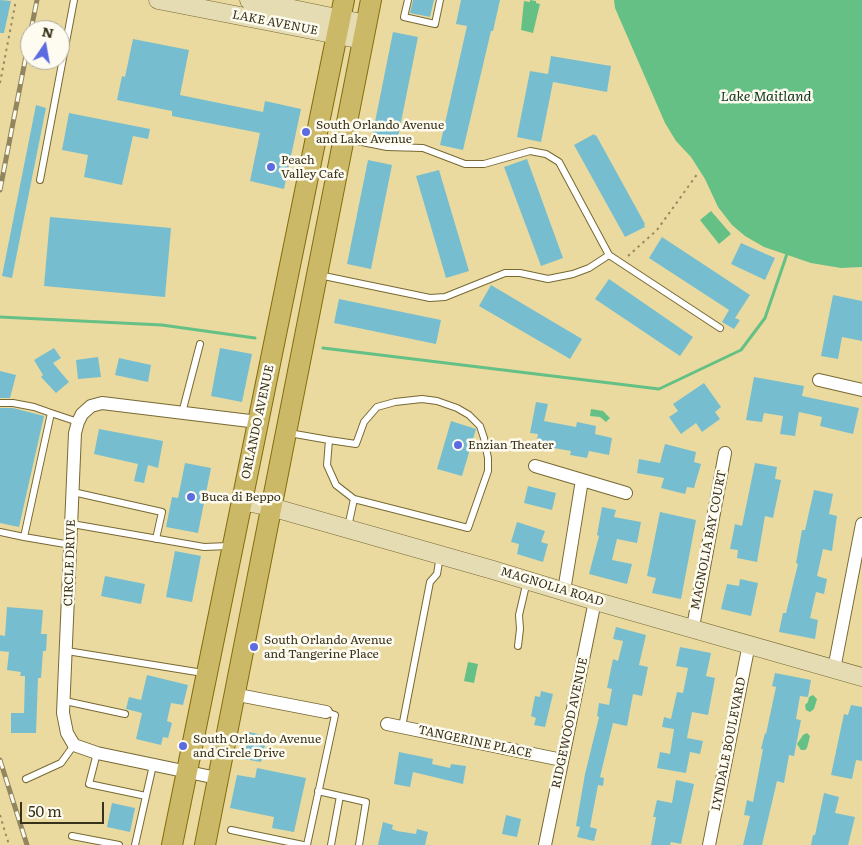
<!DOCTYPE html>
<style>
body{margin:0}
#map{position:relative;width:862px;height:845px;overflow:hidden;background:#eadaa0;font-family:Literata,serif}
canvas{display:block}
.north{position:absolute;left:20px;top:20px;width:50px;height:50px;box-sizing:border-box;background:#fefbf0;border:1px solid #afab9b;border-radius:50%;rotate:12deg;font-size:14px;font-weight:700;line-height:20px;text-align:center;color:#39321b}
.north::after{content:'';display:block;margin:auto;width:18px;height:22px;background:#5b6be2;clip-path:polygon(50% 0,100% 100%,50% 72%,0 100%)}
.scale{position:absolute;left:20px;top:802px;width:84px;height:22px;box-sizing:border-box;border:2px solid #39321b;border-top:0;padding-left:6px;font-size:15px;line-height:18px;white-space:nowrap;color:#39321b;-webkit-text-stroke:4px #fefbf0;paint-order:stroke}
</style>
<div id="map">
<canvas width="862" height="845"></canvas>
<div class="north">N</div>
<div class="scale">50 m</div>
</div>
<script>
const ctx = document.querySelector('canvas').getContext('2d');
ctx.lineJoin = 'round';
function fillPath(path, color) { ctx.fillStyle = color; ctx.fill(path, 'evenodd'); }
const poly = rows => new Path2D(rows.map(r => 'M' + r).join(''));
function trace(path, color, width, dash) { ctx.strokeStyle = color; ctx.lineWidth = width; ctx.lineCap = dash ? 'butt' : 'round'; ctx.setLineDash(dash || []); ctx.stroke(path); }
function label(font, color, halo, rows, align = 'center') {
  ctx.font = font + ' Literata,serif'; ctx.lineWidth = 5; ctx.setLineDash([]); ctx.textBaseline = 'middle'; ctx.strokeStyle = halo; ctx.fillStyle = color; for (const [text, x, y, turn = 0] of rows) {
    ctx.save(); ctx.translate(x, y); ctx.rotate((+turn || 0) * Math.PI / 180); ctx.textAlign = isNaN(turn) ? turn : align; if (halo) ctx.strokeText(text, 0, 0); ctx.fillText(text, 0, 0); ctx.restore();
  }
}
const water = poly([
 [530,0,536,1,536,3,540,4,533,33,521,30,524,1,530,2],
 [614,0,862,0,862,267,841,268,811,263,764,247,745,236,732,225,718,207,705,179,691,157,676,141,665,123,615,8],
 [711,211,731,234,719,244,700,220],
 [591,409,603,411,610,418,606,422,600,417,590,416],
 [468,662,478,664,474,683,464,681],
 [813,695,817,699,814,709,810,712,806,710,805,705,808,702,809,697],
 [807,733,810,736,807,748,805,750,801,750,797,744,803,735]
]);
const stream = poly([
 [0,317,162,325,255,338],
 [323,348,659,389,741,350,765,318,787,254]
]);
const building = poly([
 [0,0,11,1,4,33,0,33],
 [413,0,434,0,430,17,410,13],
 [461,0,500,0,493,31,491,31,463,150,440,145,467,26,456,24],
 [393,32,418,37,397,142,372,137],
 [133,39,189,50,180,95,263,112,265,101,301,109,284,189,250,181,260,133,172,116,172,111,117,100,122,76,125,77],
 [551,56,611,66,607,92,553,82,541,142,517,137,530,71,548,74],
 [36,105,46,108,12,278,2,276],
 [69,113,150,129,148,139,133,136,122,185,84,177,88,155,62,150],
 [594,134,595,136,596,135,645,224,644,225,645,227,625,237,574,145],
 [527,159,563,258,541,266,504,167],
 [368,160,392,165,371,269,347,264],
 [439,170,469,271,446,278,416,176],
 [50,217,171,228,165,297,44,286],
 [662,237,750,295,735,318,740,320,734,329,722,322,729,310,649,258],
 [741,243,775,258,765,280,731,264],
 [609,279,693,337,680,356,595,299],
 [491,285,582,339,570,359,479,306],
 [833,295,862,301,862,341,842,337,838,359,821,356],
 [339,299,441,320,436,344,334,323],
 [54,348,61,358,53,363,69,382,56,393,41,377,43,375,34,360],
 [220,348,252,354,242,402,211,396],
 [98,357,101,377,78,379,76,360],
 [119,358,151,365,148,382,115,375],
 [0,371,16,375,10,398,0,398],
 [754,377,804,386,802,396,859,408,853,434,820,426,822,417,799,412,795,436,780,434,783,416,764,413,762,422,746,420],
 [704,383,721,407,715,412,720,419,702,432,696,423,681,434,669,417,678,411,673,404],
 [536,402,548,404,544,421,576,427,577,422,596,426,595,434,612,438,609,455,589,451,587,458,570,455,571,451,536,445,538,434,530,433],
 [0,408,13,408,44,416,19,527,0,523],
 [451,421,476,429,462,476,437,469],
 [99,429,163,441,158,468,148,465,144,483,134,481,138,464,94,454],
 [665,444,696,452,694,462,701,464,694,488,687,487,685,494,661,488,664,478,637,473,639,459,660,463],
 [185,463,211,468,198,533,166,527,172,497,178,498],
 [755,463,777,467,775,479,781,480,773,518,765,516,757,562,737,558,738,550,730,549,735,524,742,526],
 [528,486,556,493,552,510,524,503],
 [814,490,833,494,829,514,837,516,832,551,823,549,817,576,827,579,824,594,816,592,810,618,818,620,815,639,779,632,783,613,786,613,798,564,796,563,802,530,805,530],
 [602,507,616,510,614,517,641,522,637,543,617,539,612,560,632,564,627,584,589,574,599,536,597,535],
 [660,512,696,520,681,599,652,593,656,578,647,576],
 [517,522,545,531,541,542,548,544,543,562,517,554,519,544,511,542],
 [175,551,201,556,192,602,166,597],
 [105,576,145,584,141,604,101,596],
 [740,579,758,583,751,616,721,609,727,584,739,586],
 [7,607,43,610,41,634,47,634,46,651,43,651,41,678,38,678,36,733,11,733,11,713,24,713,25,676,20,676,21,672,7,670,9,652,0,651,0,635,5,636],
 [616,627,646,635,639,665,648,667,642,696,633,694,627,726,613,723,600,777,604,778,603,786,598,785,590,827,597,829,594,841,577,837,580,827,576,826,585,774,599,717,597,716,599,703,609,705,612,689,607,688,613,659,618,661,623,641,613,639],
 [680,647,711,653,706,676,715,678,708,715,692,712,687,738,703,741,700,754,690,752,686,773,657,768,660,752,670,754,674,729,662,727,664,717,671,719,677,692,683,693,688,668,676,666],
 [775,673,811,680,808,697,800,696,796,719,801,720,794,756,789,755,784,783,777,781,762,845,743,845,750,816,744,815,747,800,753,802,763,749,761,749,765,733,766,734,776,687,772,686],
 [147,675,188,685,183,705,171,703,167,721,172,723,168,738,163,737,161,745,136,739,142,713,126,709,129,697,141,700],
 [541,691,553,694,545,727,534,725,536,718,531,716,535,696,540,697],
 [851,705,862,707,862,761,856,760,852,779,831,775,844,714,848,715],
 [249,732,267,736,261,762,244,759],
 [399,752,433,759,432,764,450,768,451,764,466,766,463,784,413,772,410,787,394,784],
 [257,768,306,778,294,832,272,828,274,817,230,808,237,775,255,778],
 [676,780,694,784,681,844,671,842,670,845,651,845,656,817,653,817,657,800,672,803],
 [824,793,839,797,835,813,855,817,848,845,811,845,813,835,815,835],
 [112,803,135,808,130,832,107,827],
 [506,815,521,819,517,837,502,834],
 [383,822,393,825,392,829,397,831,416,834,417,829,428,832,425,845,378,845]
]);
const path = poly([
 [0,83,16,0],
 [628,256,657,230,698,173],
 [0,815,9,845]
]);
const lane = poly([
 [408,0,404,17,435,24,440,0],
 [347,139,387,147,423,148,465,164,484,164,530,151,546,154,559,162,609,255,720,328],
 [40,180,74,0],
 [319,275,430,298,445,297,505,273,520,273,548,279,573,274,589,268,609,255],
 [0,403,13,403,34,407,51,413],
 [182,413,200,344],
 [289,433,329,440,327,465,336,485,354,499,468,528,488,471,488,458,484,438,480,426,469,415,457,408,437,401,422,399,395,402,377,407,364,422,356,444,329,440],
 [73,492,162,512,156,539],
 [72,524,204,547,229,546],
 [348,527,354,499],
 [0,532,24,537],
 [71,545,24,537,51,413,78,422],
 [518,646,520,629,519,615,527,581],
 [67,651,203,673],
 [65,701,125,714],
 [402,727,430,582,437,574,440,556],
 [97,753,89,784,146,796],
 [26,779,61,763,74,745],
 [318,791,366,802,359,845],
 [231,830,303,845],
 [72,836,119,845],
 [135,845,153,765],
 [307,845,335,715,326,712],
 [331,845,340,796]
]);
const street = poly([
 [819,380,862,390],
 [535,466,626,493],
 [564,591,582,480],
 [693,627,725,453],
 [834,669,862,524],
 [233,694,326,712],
 [387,724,562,760],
 [217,778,97,753,74,745,67,733,63,713,75,433,78,422,82,414,91,406,102,403,258,422],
 [545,845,595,601],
 [709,845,749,644]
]);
const secondary = poly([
 [158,0,363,40],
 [249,0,366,24],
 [242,501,271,507,493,570,595,601,862,677]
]);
const primary = poly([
 [172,845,344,0],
 [205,845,371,0]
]);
const rail = poly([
 [31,30,37,0],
 [0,190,30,35],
 [0,760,27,845]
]);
const markers = [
 [306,132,5,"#5b6be2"],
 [271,167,5,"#5b6be2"],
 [458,445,5,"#5b6be2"],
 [191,497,5,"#5b6be2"],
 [254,647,5,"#5b6be2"],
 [183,746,5,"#5b6be2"]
];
const streetNames = [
 ["LAKE AVENUE",275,23,11],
 ["ORLANDO AVENUE",258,422,-78],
 ["MAGNOLIA BAY COURT",709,540,-79],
 ["CIRCLE DRIVE",70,563,-88],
 ["MAGNOLIA ROAD",552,587,17],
 ["RIDGEWOOD AVENUE",570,723,-78],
 ["TANGERINE PLACE",475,742,12],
 ["LYNDALE BOULEVARD",729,744,-79]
];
const poiNames = [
 ["South Orlando Avenue",316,125],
 ["and Lake Avenue",316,139],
 ["Peach",281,160],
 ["Valley Cafe",281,174],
 ["Enzian Theater",468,445],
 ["Buca di Beppo",201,497],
 ["South Orlando Avenue",264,640],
 ["and Tangerine Place",264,654],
 ["South Orlando Avenue",193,739],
 ["and Circle Drive",193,753]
];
const waterNames = [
 ["Lake Maitland",766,97]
];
fillPath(water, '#64c085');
trace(stream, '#64c085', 3);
fillPath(building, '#76becf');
trace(lane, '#786933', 8);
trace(street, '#786933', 14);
trace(secondary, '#786933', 19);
trace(primary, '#826c0b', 22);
trace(path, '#978b61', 2, [2.5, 4]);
trace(lane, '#fff', 6);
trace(street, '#fff', 12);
trace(secondary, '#e5dcb3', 18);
trace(primary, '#cbb968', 20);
trace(rail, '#92865e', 5);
trace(rail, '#fefbf0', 3, [9]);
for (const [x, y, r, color] of markers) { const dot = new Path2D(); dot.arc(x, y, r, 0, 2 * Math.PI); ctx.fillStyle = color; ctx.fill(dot); trace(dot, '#fefbf0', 2); }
label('12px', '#39321b', '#fefbf0', streetNames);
label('12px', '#39321b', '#fefbf0', poiNames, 'left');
label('italic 14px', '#0f361f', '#fefbf0', waterNames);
</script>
